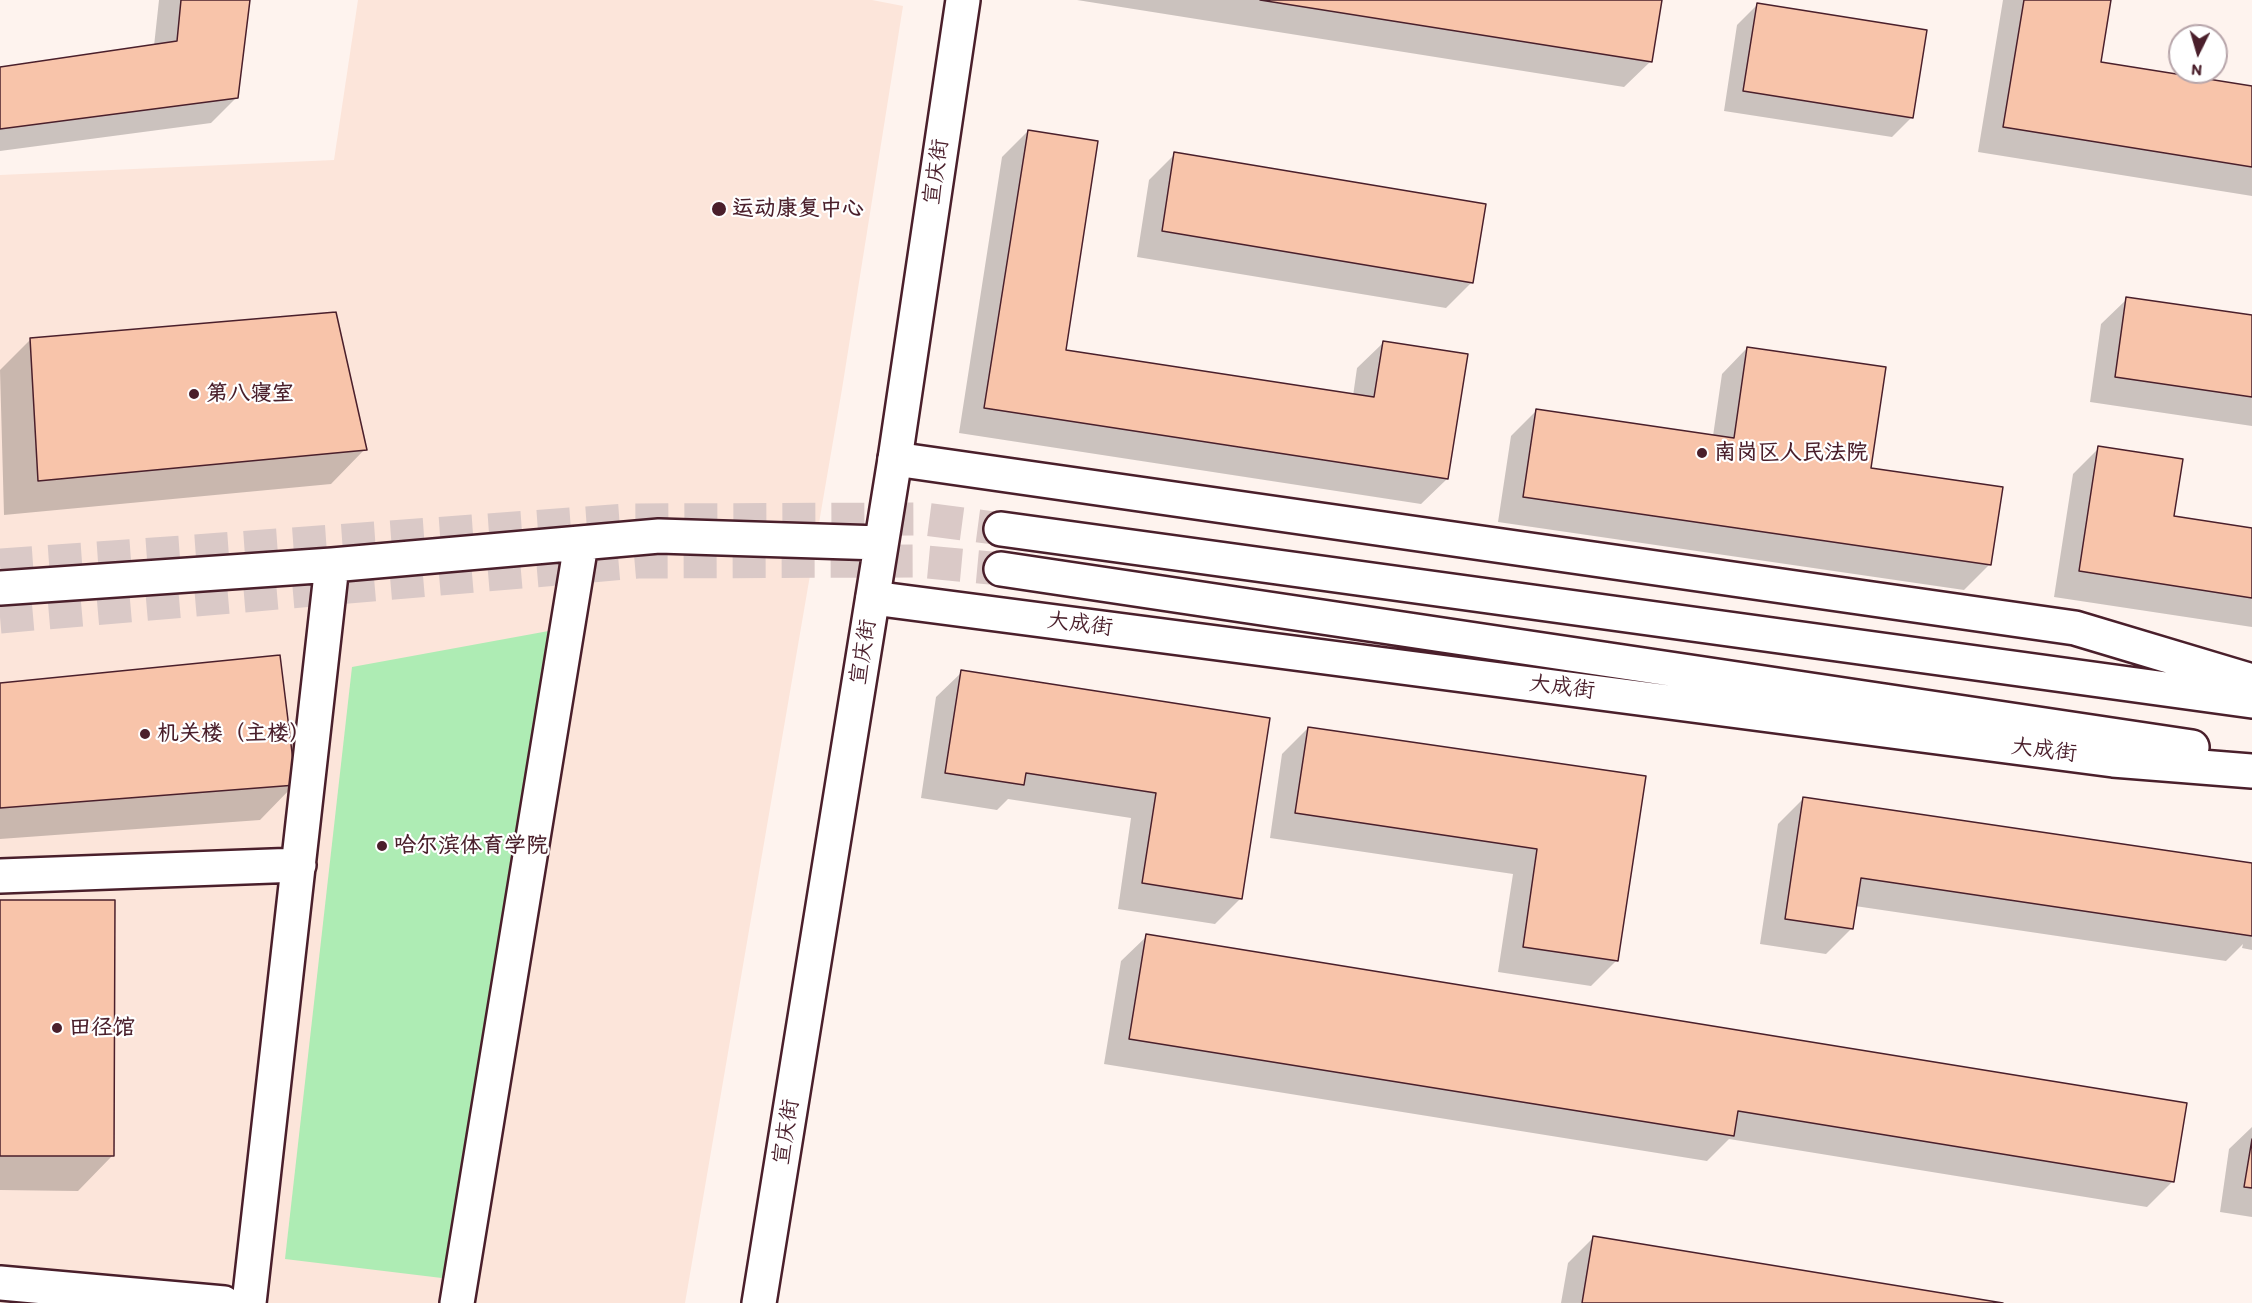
<!DOCTYPE html>
<meta charset="utf-8">
<style>
body{margin:0}
#map{position:relative;width:2252px;height:1303px;overflow:hidden;background:#fef3ee;font-family:Itim,sans-serif}
canvas{display:block}
.north{position:absolute;left:2168px;top:24px;width:60px;height:60px;box-sizing:border-box;background:#fff;border:2px solid #b7a5aa;border-radius:50%;rotate:185deg;font-size:16px;font-weight:700;line-height:24px;text-align:center;color:#4a1f2b}
.north::after{content:'';display:block;margin:auto;width:21px;height:27px;background:#4a1f2b;clip-path:polygon(50% 0,100% 100%,50% 72%,0 100%)}
</style>
<div id="map">
<canvas width="2252" height="1303"></canvas>
<div class="north">N</div>
</div>
<script>
const ctx = document.querySelector('canvas').getContext('2d');
ctx.lineJoin = 'round';
function fillPath(path, color) { ctx.fillStyle = color; ctx.fill(path, 'evenodd'); }
const poly = rows => new Path2D(rows.map(r => 'M' + r).join(''));
function trace(path, color, width, dash) { ctx.strokeStyle = color; ctx.lineWidth = width; ctx.lineCap = dash ? 'butt' : 'round'; ctx.setLineDash(dash || []); ctx.stroke(path); }
function label(font, color, halo, rows, align = 'center') {
  ctx.font = font + ' Itim,"LXGW WenKai TC",sans-serif'; ctx.lineWidth = 4.5; ctx.setLineDash([]); ctx.textBaseline = 'middle'; ctx.strokeStyle = halo; ctx.fillStyle = color; for (const [text, x, y, turn = 0] of rows) {
    ctx.save(); ctx.translate(x, y); ctx.rotate((+turn || 0) * Math.PI / 180); ctx.textAlign = isNaN(turn) ? turn : align; if (halo) ctx.strokeText(text, 0, 0); ctx.fillText(text, 0, 0); ctx.restore();
  }
}
const built = poly([
 [358,0,872,0,903,6,842,389,685,1303,0,1303,0,175,334,160]
]);
const green = poly([
 [554,630,450,1279,285,1259,352,667]
]);
const shadow = poly([
 [159,0,248,0,237,97,211,123,0,151,0,68,154,46],
 [1077,0,1660,0,1650,62,1624,87],
 [2003,0,2109,0,2099,64,2252,88,2252,196,1978,152],
 [1757,5,1912,117,1892,137,1724,111,1737,25],
 [1028,131,1064,351,1353,396,1357,368,1383,343,1447,479,1421,504,959,433,1002,157],
 [1175,154,1472,282,1446,308,1137,257,1149,180],
 [2127,299,2252,317,2252,426,2090,402,2101,324],
 [31,339,365,449,331,484,4,515,0,370],
 [1747,348,1870,469,1990,564,1964,590,1498,522,1511,436,1537,410,1713,436,1722,374],
 [2099,448,2173,517,2252,529,2252,627,2054,597,2073,474],
 [962,672,1269,719,1241,898,1215,924,1118,909,1131,818,1008,799,997,810,921,798,936,697],
 [0,685,294,785,260,820,0,839],
 [1308,728,1644,778,1617,960,1591,986,1498,972,1513,874,1270,838,1282,754],
 [1804,798,2252,864,2252,950,2242,948,2243,944,2226,961,1855,906,1852,928,1826,954,1760,944,1778,824],
 [0,902,112,1156,78,1191,0,1190],
 [1147,936,2173,1181,2147,1207,1729,1139,1707,1161,1104,1064,1121,961],
 [2252,1127,2252,1217,2220,1212,2229,1149],
 [1593,1238,1994,1303,1561,1303,1568,1263]
]);
const building = poly([
 [181,0,250,0,238,98,0,129,0,67,177,41,181,0],
 [1260,0,1662,0,1652,62,1260,0],
 [2024,0,2111,0,2101,62,2252,86,2252,167,2003,127,2024,0],
 [1757,3,1927,30,1913,118,1743,91,1757,3],
 [1028,130,1098,141,1066,350,1374,397,1383,341,1468,354,1448,479,984,408,1028,130],
 [1174,152,1486,204,1473,283,1162,231,1174,152],
 [2126,297,2252,315,2252,397,2115,377,2126,297],
 [336,312,367,450,38,481,30,338,336,312],
 [1747,347,1886,367,1871,468,2003,487,1991,565,1523,497,1536,409,1734,438,1747,347],
 [2098,446,2183,459,2174,516,2252,528,2252,598,2079,571,2098,446],
 [280,655,296,785,0,808,0,683,280,655],
 [961,670,1270,718,1242,899,1142,883,1156,793,1026,773,1024,785,945,773,961,670],
 [1308,727,1646,776,1618,961,1523,947,1537,849,1295,813,1308,727],
 [1803,797,2252,863,2252,936,1861,878,1853,929,1785,919,1803,797],
 [0,900,115,900,114,1156,0,1156,0,900],
 [1146,934,2187,1103,2174,1182,1738,1111,1734,1136,1129,1039,1146,934],
 [2252,1139,2252,1188,2244,1187,2252,1139],
 [1593,1236,2003,1303,1582,1303,1593,1236]
]);
const majorTunnel = poly([
 [0,565,626,520,925,519,1001,529],
 [0,617,638,562,916,561,1001,569]
]);
const minor = poly([
 [0,588,332,565,659,536,881,543],
 [0,876,299,865],
 [0,1283,224,1303],
 [249,1303,332,565],
 [457,1303,581,544],
 [759,1303,895,459,963,0]
]);
const major = poly([
 [895,459,2075,628,2252,681],
 [1001,529,2252,701],
 [1001,569,2192,747],
 [873,598,2113,760,2252,771]
]);
const markers = [
 [719,209,8,"#4a1f2b"],
 [194,394,6,"#4a1f2b"],
 [1702,453,6,"#4a1f2b"],
 [145,734,6,"#4a1f2b"],
 [382,846,6,"#4a1f2b"],
 [57,1028,6,"#4a1f2b"]
];
const streetNames = [
 ["宣庆街",937,172,-82],
 ["大成街",1080,625,7],
 ["宣庆街",864,652,-81],
 ["大成街",1562,688,7],
 ["大成街",2044,751,7],
 ["宣庆街",787,1132,-81]
];
const poiNames = [
 ["运动康复中心",732,209],
 ["第八寝室",206,394],
 ["南岗区人民法院",1714,453],
 ["机关楼（主楼）",157,734],
 ["哈尔滨体育学院",394,846],
 ["田径馆",69,1028]
];
fillPath(built, '#fce5da');
fillPath(green, '#aeecb4');
fillPath(shadow, '#0003');
fillPath(building, '#f8c4aa');
trace(building, '#4a1f2b', 1.5);
trace(majorTunnel, '#dac9c7', 33, [33, 16]);
trace(minor, '#4a1f2b', 38);
trace(major, '#4a1f2b', 38);
trace(minor, '#fff', 33);
trace(major, '#fff', 33);
for (const [x, y, r, color] of markers) { const dot = new Path2D(); dot.arc(x, y, r, 0, 2 * Math.PI); ctx.fillStyle = color; ctx.fill(dot); trace(dot, '#fff', 2); }
label('22px', '#4a1f2b', '#fff', streetNames);
label('bold 22px', '#4a1f2b', '#fff', poiNames, 'left');
</script>
